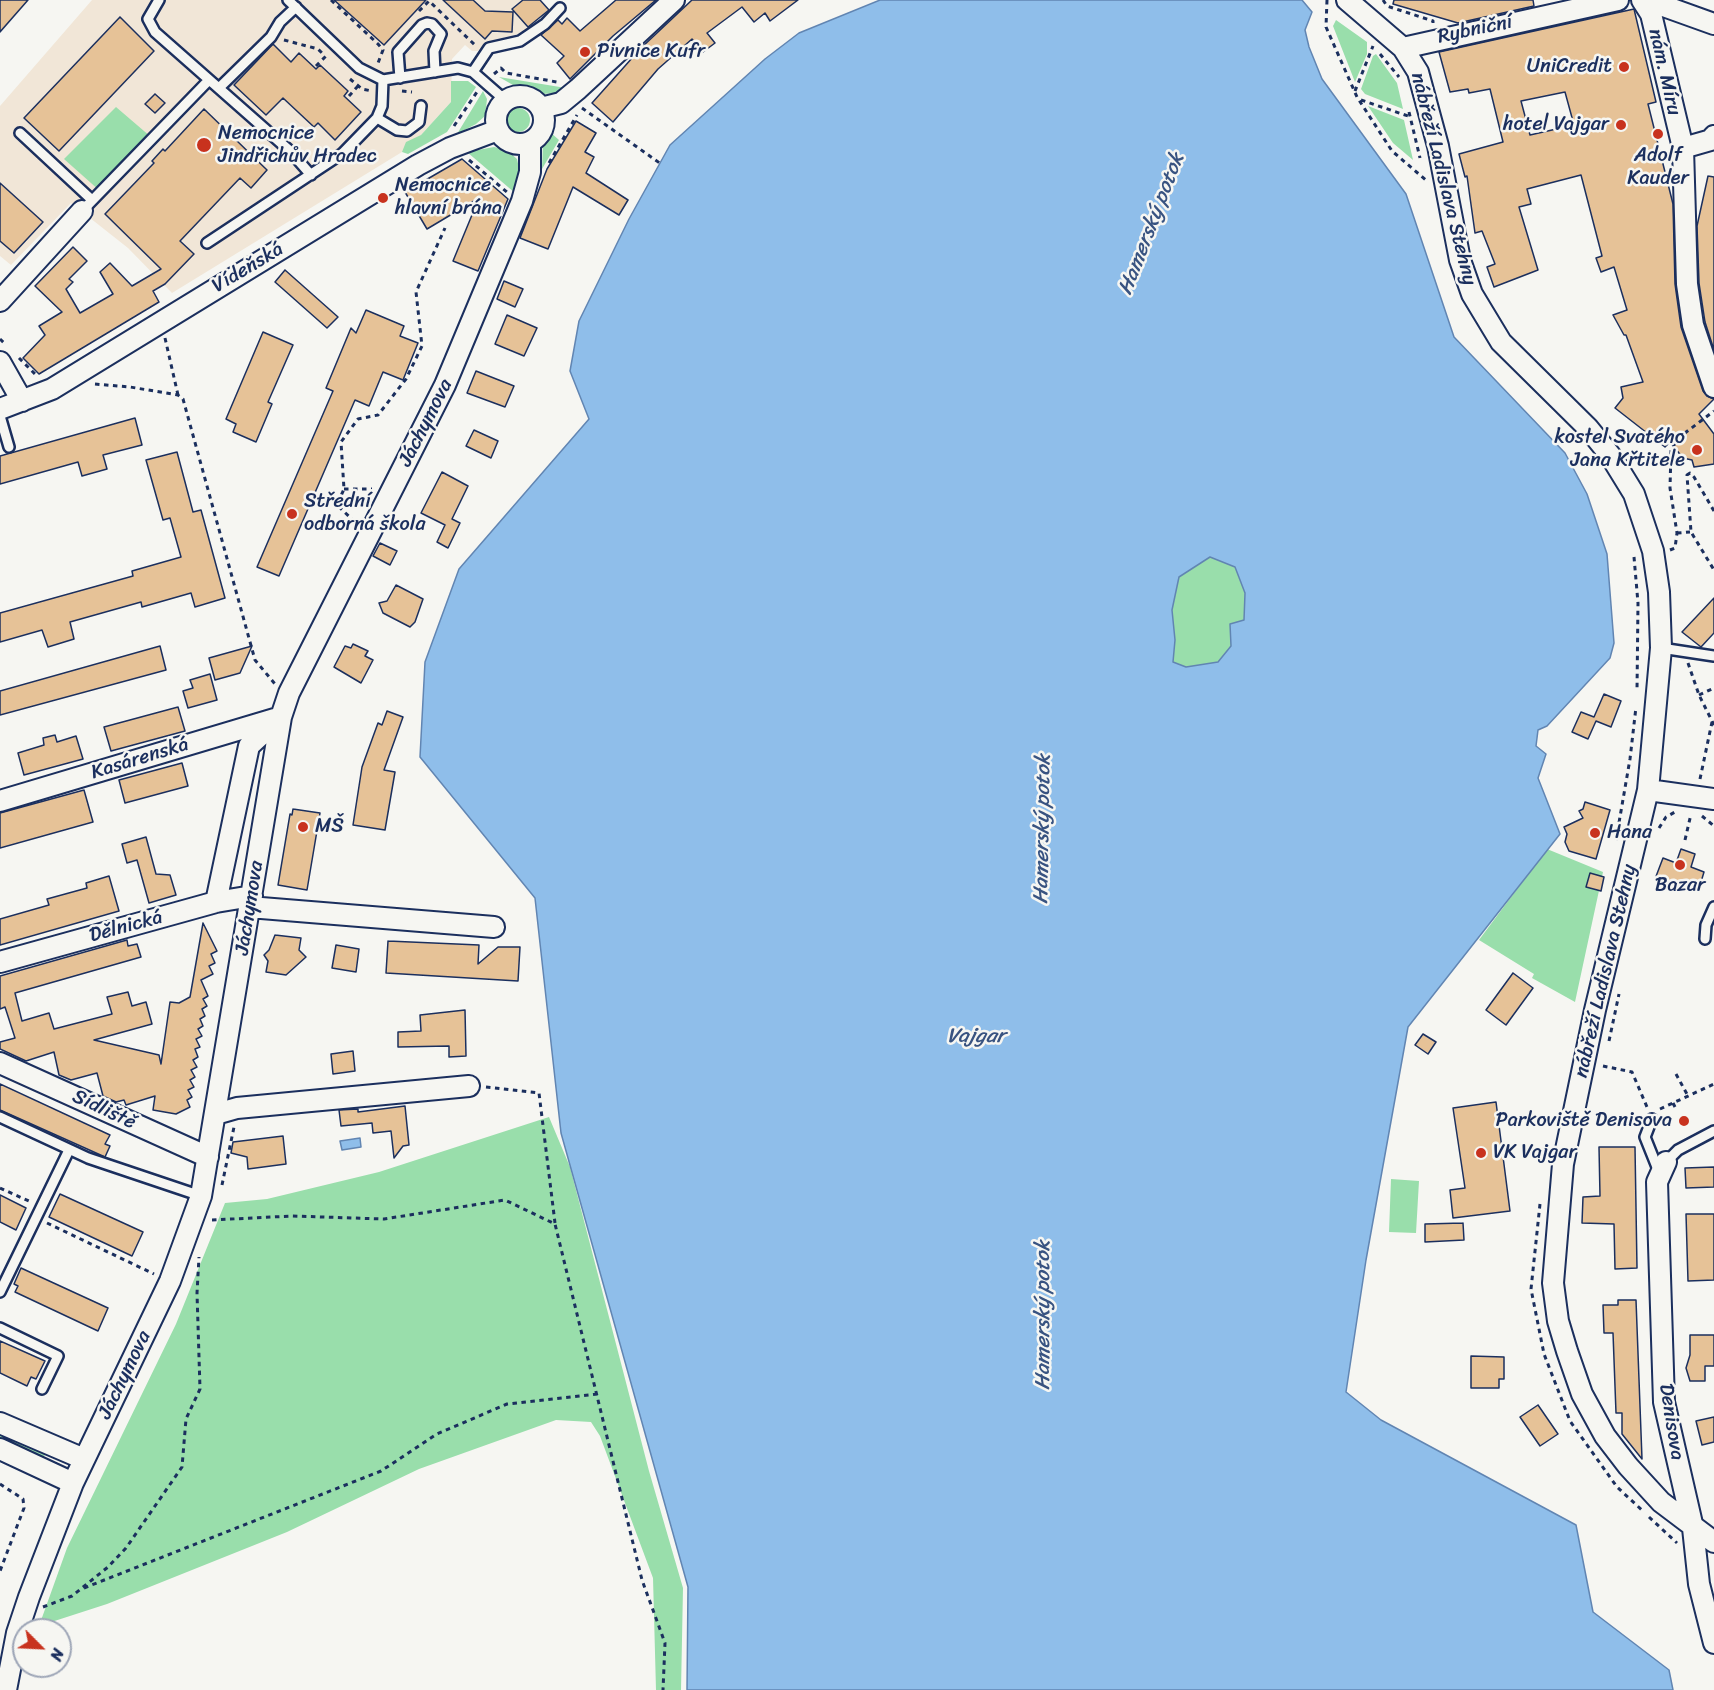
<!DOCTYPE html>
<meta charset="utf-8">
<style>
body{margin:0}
#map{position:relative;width:1714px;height:1690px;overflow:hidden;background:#f6f6f2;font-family:Sriracha,sans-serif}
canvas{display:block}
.north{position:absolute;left:12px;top:1618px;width:60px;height:60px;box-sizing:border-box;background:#f6f6f2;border:2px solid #9ea6b7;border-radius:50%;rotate:114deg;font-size:16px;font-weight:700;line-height:24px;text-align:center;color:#1b2f5e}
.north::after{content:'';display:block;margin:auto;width:21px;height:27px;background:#c8321e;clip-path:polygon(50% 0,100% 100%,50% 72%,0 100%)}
</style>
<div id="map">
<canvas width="1714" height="1690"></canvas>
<div class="north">N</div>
</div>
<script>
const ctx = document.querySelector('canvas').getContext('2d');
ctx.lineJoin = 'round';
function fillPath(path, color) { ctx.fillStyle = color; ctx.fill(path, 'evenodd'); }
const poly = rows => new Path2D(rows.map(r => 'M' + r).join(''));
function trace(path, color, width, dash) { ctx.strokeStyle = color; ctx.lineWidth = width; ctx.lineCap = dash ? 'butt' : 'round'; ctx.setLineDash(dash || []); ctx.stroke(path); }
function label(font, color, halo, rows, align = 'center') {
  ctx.font = font + ' Sriracha,sans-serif'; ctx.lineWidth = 5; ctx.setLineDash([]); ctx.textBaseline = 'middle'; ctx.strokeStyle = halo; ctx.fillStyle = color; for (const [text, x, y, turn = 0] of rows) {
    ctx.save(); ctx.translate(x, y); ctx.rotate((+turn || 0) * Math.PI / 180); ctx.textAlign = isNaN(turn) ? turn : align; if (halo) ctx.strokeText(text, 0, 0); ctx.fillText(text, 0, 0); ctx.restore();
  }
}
const built = poly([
 [92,0,540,0,549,10,522,33,486,42,478,51,472,51,465,45,452,59,451,102,421,135,402,152,172,293,128,248,71,203,11,265,0,256,0,106]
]);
const green = poly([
 [1336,20,1367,42,1367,54,1355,82,1333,26],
 [1376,54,1397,83,1403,109,1365,94,1361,89,1373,56],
 [499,77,566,88,558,93,542,94,513,85],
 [451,81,468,81,476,87,447,132,408,154,402,152,406,142,421,135,451,102],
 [483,91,487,99,485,116,476,124,457,134],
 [1368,106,1404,120,1413,160,1393,143],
 [116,107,151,137,100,191,64,159],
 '506 120a12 12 0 1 1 24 0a12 12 0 1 1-24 0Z',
 [550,132,559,140,542,169,543,142],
 [494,147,507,150,517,159,521,177,515,193,467,152],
 [1210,557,1235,567,1245,593,1244,621,1231,646,1218,662,1186,668,1173,662,1175,640,1172,610,1179,577],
 [1547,849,1603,872,1575,1002,1532,978,1534,974,1479,940],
 [549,1117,570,1167,649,1471,683,1588,681,1690,656,1690,653,1578,600,1436,591,1422,556,1420,419,1469,287,1532,107,1604,39,1626,67,1548,176,1324,225,1203,267,1199,379,1172],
 [1391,1179,1419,1181,1416,1233,1389,1232],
 [0,1432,46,1452,43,1459,0,1440]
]);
const water = poly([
 [880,0,1302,0,1312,12,1305,30,1309,47,1322,79,1406,194,1454,337,1565,453,1587,494,1607,554,1614,643,1610,658,1547,726,1538,730,1536,746,1546,754,1538,778,1560,834,1408,1027,1366,1260,1346,1392,1381,1420,1576,1525,1593,1612,1669,1670,1673,1690,687,1690,688,1587,561,1133,535,898,420,757,425,662,459,569,589,419,570,371,579,321,629,219,670,145,765,59,799,33,880,0],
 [1210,557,1235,567,1245,593,1244,620,1230,624,1231,646,1218,662,1186,667,1173,662,1175,640,1172,610,1179,577,1210,557],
 [360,1138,361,1147,342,1150,340,1141,360,1138]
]);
const building = poly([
 [0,0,28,0,0,32,0,0],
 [334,0,426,0,384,45,334,0],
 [443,0,473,0,485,11,513,12,512,32,492,31,485,39,443,0],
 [523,0,540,0,549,10,528,27,512,9,523,0],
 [616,0,656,0,613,36,570,79,557,63,564,56,541,35,558,20,562,24,567,18,580,31,616,0],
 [692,0,798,0,770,21,765,13,754,22,742,7,707,33,715,43,703,52,692,39,658,69,613,122,592,103,641,48,692,0],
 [1394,0,1533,0,1534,6,1458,23,1393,4,1394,0],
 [1634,9,1656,102,1648,104,1673,204,1675,284,1681,327,1703,391,1707,396,1714,399,1699,414,1714,434,1714,464,1694,467,1692,460,1683,458,1670,442,1665,447,1615,408,1623,398,1621,387,1643,382,1626,335,1624,335,1613,315,1627,310,1614,267,1601,272,1596,258,1602,256,1581,175,1527,189,1531,204,1519,207,1538,270,1494,287,1487,267,1495,264,1482,231,1475,233,1467,176,1465,177,1459,154,1503,142,1490,89,1469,93,1468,89,1450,92,1439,52,1634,9],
 [1565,92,1574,125,1530,135,1521,101,1565,92],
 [120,17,154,51,59,151,24,118,120,17],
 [273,44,291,62,299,53,316,69,320,65,348,91,344,96,361,112,335,140,318,123,314,127,283,98,266,115,234,85,273,44],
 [155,94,165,103,155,113,145,104,155,94],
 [204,109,267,170,251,188,240,178,180,241,194,254,165,284,153,291,159,302,39,374,23,358,45,335,39,326,62,312,35,286,73,247,87,261,69,279,73,282,66,289,80,313,113,294,100,272,110,263,132,286,161,269,105,214,154,163,152,161,163,149,165,151,204,109],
 [576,121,596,133,585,152,594,157,586,173,628,200,619,215,573,187,548,249,520,238,547,169,576,121],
 [462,159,508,199,478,271,453,261,479,198,427,229,405,192,462,159],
 [1708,176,1714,177,1714,350,1705,322,1699,283,1697,226,1708,176],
 [0,183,43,222,14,253,0,241,0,183],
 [285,270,338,317,327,328,275,282,285,270],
 [504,281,523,289,515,307,497,299,504,281],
 [366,310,404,326,400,336,418,343,403,380,383,372,369,406,355,400,279,576,257,567,333,391,326,388,351,328,356,333,366,310],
 [507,315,537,328,524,356,495,344,507,315],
 [263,332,293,345,268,402,272,404,256,442,233,432,236,424,226,419,263,332],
 [476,371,514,386,505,407,467,393,476,371],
 [135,418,142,445,103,455,107,469,82,476,78,462,0,484,0,456,135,418],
 [474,430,498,441,491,458,466,446,474,430],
 [177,452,193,512,201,510,225,598,195,607,191,593,142,607,141,602,70,622,74,639,48,647,42,630,0,642,0,613,133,576,132,571,181,557,170,518,163,520,146,460,177,452],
 [442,472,468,486,452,519,460,523,448,548,437,542,445,525,421,513,442,472],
 [380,543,397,551,390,565,373,556,380,543],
 [396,585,423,599,415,622,410,627,383,613,379,603,387,601,396,585],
 [1714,598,1714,633,1701,647,1682,632,1714,598],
 [353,644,368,651,365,656,373,660,361,683,334,667,345,646,351,648,353,644],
 [160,646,166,670,0,715,0,691,160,646],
 [252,646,240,673,215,680,209,658,252,646],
 [210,674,217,700,188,708,183,691,193,688,190,680,210,674],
 [1604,694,1621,701,1611,727,1596,721,1588,739,1572,732,1581,712,1594,717,1604,694],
 [178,707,185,731,111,751,104,727,178,707],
 [387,711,403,717,384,770,395,772,385,830,353,825,362,767,378,723,382,725,387,711],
 [55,735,57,742,76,736,83,759,24,775,18,753,44,745,43,738,55,735],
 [182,763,188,786,125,803,119,780,182,763],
 [84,790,93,822,0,848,0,813,84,790],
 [1585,802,1610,810,1596,859,1569,851,1565,842,1567,834,1564,827,1583,818,1579,811,1583,809,1585,802],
 [293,809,320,813,307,890,278,885,290,814,292,815,293,809],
 [146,837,156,874,170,875,176,895,149,903,137,860,127,863,122,844,146,837],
 [1681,849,1695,854,1691,867,1704,872,1698,892,1655,879,1663,858,1676,863,1681,849],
 [1590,873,1604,877,1601,891,1586,887,1590,873],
 [109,876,119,911,0,945,0,919,49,905,47,899,87,888,86,883,109,876],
 [203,923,217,951,211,954,215,963,209,966,213,974,201,980,208,996,203,999,207,1006,202,1009,205,1016,200,1019,203,1026,198,1029,202,1036,196,1039,200,1047,195,1049,198,1057,193,1060,197,1067,191,1070,195,1077,190,1080,194,1087,188,1090,192,1097,187,1100,190,1107,176,1114,153,1110,155,1096,126,1105,124,1100,116,1102,103,1096,97,1073,71,1080,59,1075,54,1052,26,1061,0,1049,0,1042,15,1038,5,1007,0,1009,0,976,127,940,128,946,137,944,141,957,15,993,22,1021,49,1013,54,1029,112,1014,107,997,128,992,132,1006,146,1002,152,1024,94,1040,159,1055,161,1064,170,1002,179,1003,190,997,203,923],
 [275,935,301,938,299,950,306,957,286,975,266,972,268,961,264,955,269,950,275,935],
 [388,941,479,945,478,964,498,947,520,947,518,981,386,973,388,941],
 [336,945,359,949,356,972,332,968,336,945],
 [1513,973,1533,988,1506,1025,1486,1010,1513,973],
 [465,1010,466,1056,449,1057,449,1046,398,1047,398,1032,421,1031,420,1015,465,1010],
 [1423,1034,1436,1042,1428,1054,1415,1045,1423,1034],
 [353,1051,355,1071,333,1074,331,1054,353,1051],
 [0,1084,110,1135,105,1144,110,1146,105,1157,0,1110,0,1084],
 [1496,1102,1510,1211,1453,1218,1450,1190,1465,1188,1453,1108,1496,1102],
 [405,1106,409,1145,403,1146,394,1158,391,1131,373,1133,372,1123,341,1126,339,1110,358,1109,358,1112,405,1106],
 [283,1136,286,1164,248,1169,247,1157,231,1153,233,1142,283,1136],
 [1599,1147,1635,1147,1637,1268,1615,1269,1614,1224,1582,1223,1583,1197,1600,1196,1599,1147],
 [1714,1167,1714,1187,1686,1188,1685,1168,1714,1167],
 [60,1194,143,1232,132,1256,49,1217,60,1194],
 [0,1195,26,1208,16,1230,0,1222,0,1195],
 [1686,1214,1714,1214,1714,1280,1688,1281,1686,1214],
 [1463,1223,1464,1240,1425,1242,1425,1224,1463,1223],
 [21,1268,108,1308,98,1331,15,1292,18,1286,14,1284,21,1268],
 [1618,1300,1636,1300,1642,1459,1622,1434,1622,1413,1616,1413,1613,1333,1604,1333,1603,1305,1618,1305,1618,1300],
 [1690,1335,1714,1335,1714,1366,1705,1366,1705,1381,1690,1381,1686,1368,1690,1355,1690,1335],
 [0,1341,45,1361,36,1379,31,1377,27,1386,0,1373,0,1341],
 [1471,1356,1504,1357,1504,1379,1499,1379,1499,1388,1471,1388,1471,1356],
 [1538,1405,1558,1434,1540,1446,1520,1417,1538,1405],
 [1714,1417,1714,1442,1702,1445,1696,1421,1714,1417]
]);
const path = poly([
 [331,0,378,44,383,50,378,63],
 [1327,0,1326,27,1357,97,1392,151,1427,181],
 [1383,0,1387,6,1433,21,1433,23],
 [419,11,429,1,477,47],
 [284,40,318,49,323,54],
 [1380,54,1399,77],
 [316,66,326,56],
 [494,74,501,68,506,73,557,82],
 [350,79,362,89,372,91],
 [402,91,412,92],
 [1355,91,1373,46],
 [349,96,358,86],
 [1361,100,1408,116],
 [582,108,661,164],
 [1409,112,1420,158],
 [454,126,477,92],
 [469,160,508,193],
 [549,163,577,115],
 [165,338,178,395],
 [0,339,6,345],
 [19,358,37,376],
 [95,384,130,387,178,395,183,399,255,660,275,684],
 [344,489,372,489],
 [1714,511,1694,477,1690,473,1687,475,1691,532,1714,570],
 [355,522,337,505,344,489,341,442,358,419,378,415,406,379,422,346,416,292,445,228],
 [1677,533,1690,532],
 [1670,550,1675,548,1677,533,1670,488,1671,451,1677,439,1714,411],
 [1634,557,1638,603,1637,691],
 [1688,663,1699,695,1714,725],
 [1699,695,1714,688],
 [1700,779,1712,722],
 [1702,816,1714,826],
 [1659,828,1666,817,1675,812],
 [1616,840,1630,759,1636,707],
 [1685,840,1691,814],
 [1609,1041,1619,994],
 [1603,1066,1632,1072,1647,1107],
 [1676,1074,1688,1096],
 [486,1087,539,1093,555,1223],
 [1673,1103,1676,1109],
 [1660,1109,1714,1084],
 [222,1185,234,1127],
 [0,1188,31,1202],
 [1540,1204,1531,1289,1544,1354,1570,1421,1617,1487,1644,1512],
 [212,1220,292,1216,384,1219,505,1200,555,1224,642,1580,665,1643,663,1690],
 [47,1223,154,1274],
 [0,1484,23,1499,24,1508,0,1571],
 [1649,1517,1677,1543],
 [84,1588,381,1471,437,1434,507,1404,598,1394],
 [43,1607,72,1596,108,1567,126,1548,182,1467,186,1419,200,1389,197,1293,199,1257]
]);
const lane = poly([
 [159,0,148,19,155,32,290,151,311,175],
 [288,0,359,68,383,80,458,68,473,72,505,100],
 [473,72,489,48,520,41,545,24,560,8],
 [400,78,398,52,422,25,427,23,432,24,441,34,434,51,435,72],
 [220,87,271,37,280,22,296,7],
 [377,118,397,130,407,131,419,122,421,106],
 [20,133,92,200],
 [82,211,208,81],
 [207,243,343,153,377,118,382,106,383,80],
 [0,416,9,447],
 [1661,648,1714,656],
 [1705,939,1706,925,1714,907],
 [0,1117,88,1158,201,1196],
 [1652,1119,1645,1137,1659,1172],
 [1666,1162,1678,1150,1714,1131],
 [0,1292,69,1150],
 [0,1328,58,1356,42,1389]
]);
const street = poly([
 [1347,0,1403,48,1418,72,1438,146,1460,260,1472,294,1501,342,1588,428,1610,455,1634,494,1653,551,1659,592,1661,648,1648,790,1595,1010,1563,1164,1553,1283,1558,1321,1567,1351,1582,1394,1605,1436,1628,1466,1661,1502,1714,1542],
 [1642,0,1651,14,1683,148,1687,284,1693,325,1714,387],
 [1647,0,1714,24],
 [1403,48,1618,0],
 '496 120a24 24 0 1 1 48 0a24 24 0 1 1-48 0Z',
 [541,108,561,103,578,89,674,0],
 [1683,148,1711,140,1714,136],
 [0,301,82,211],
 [0,362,22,401],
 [0,409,52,389,418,165,450,148,498,130],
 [1648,790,1714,799],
 [0,801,281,717],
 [216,902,249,746,276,721],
 [249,907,494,927],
 [0,962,216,902,252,896],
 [0,1063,208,1157],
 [216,1114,237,1108,469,1086],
 [1666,1162,1657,1182,1664,1402,1693,1528,1699,1584,1714,1643],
 [0,1423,84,1459],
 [0,1449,73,1483],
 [6,1690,17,1633,29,1597,73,1483,170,1281,201,1196,281,717,289,693,445,385,522,201,530,172,530,142]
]);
const markers = [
 [585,52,6,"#c8321e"],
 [1624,67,6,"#c8321e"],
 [1621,125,6,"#c8321e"],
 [1658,134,6,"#c8321e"],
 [204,145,8,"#c8321e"],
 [383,198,6,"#c8321e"],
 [1697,450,6,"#c8321e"],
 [292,514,6,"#c8321e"],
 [303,827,6,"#c8321e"],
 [1595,833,6,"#c8321e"],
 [1680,865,6,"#c8321e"],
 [1684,1121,6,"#c8321e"],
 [1481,1153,6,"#c8321e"]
];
const streetNames = [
 ["Rybniční",1475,30,-12],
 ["nám. Míru",1664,72,77],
 ["nábřeží Ladislava Stehny",1443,179,76],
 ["Vídeňská",248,268,-31],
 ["Jáchymova",426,423,-63],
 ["Kasárenská",140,759,-17],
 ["Jáchymova",250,908,-81],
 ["Dělnická",126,927,-15],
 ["nábřeží Ladislava Stehny",1606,971,-77],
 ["Sídliště",104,1110,25],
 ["Jáchymova",125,1375,-64],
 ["Denisova",1671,1422,81]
];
const poiNames = [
 ["Pivnice Kufr",597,52],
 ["UniCredit",1612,67,"right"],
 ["hotel Vajgar",1609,125,"right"],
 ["Nemocnice",218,134],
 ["Jindřichův Hradec",218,157],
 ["Adolf",1658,156,"center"],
 ["Kauder",1658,179,"center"],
 ["Nemocnice",395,186],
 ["hlavní brána",395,209],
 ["kostel Svatého",1685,438,"right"],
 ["Jana Křtitele",1685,461,"right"],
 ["Střední",304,502],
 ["odborná škola",304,525],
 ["MŠ",315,827],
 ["Hana",1607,833],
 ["Bazar",1680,886,"center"],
 ["Parkoviště Denisova",1672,1121,"right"],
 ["VK Vajgar",1493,1153]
];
const waterNames = [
 ["Hamerský potok",1152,224,-69],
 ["Hamerský potok",1043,829,-89],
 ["Vajgar",976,1037],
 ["Hamerský potok",1044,1315,-90]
];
fillPath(built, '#f1e6d7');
fillPath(green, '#99deab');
fillPath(water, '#8fbeea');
trace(water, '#6185b2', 1.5);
fillPath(building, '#e6c297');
trace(building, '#1b2f5e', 1.5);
trace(lane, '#1b2f5e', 14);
trace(street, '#1b2f5e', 24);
trace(path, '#1b2f5e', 3, [4.5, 4.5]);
trace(lane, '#f6f6f2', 9);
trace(street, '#f6f6f2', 20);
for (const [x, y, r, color] of markers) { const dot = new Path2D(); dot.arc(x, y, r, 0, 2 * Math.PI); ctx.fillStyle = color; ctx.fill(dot); trace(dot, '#f6f6f2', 2); }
label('20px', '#1b2f5e', '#f6f6f2', streetNames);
label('20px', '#1b2f5e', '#f6f6f2', poiNames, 'left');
label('italic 21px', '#385381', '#f6f6f2', waterNames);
</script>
